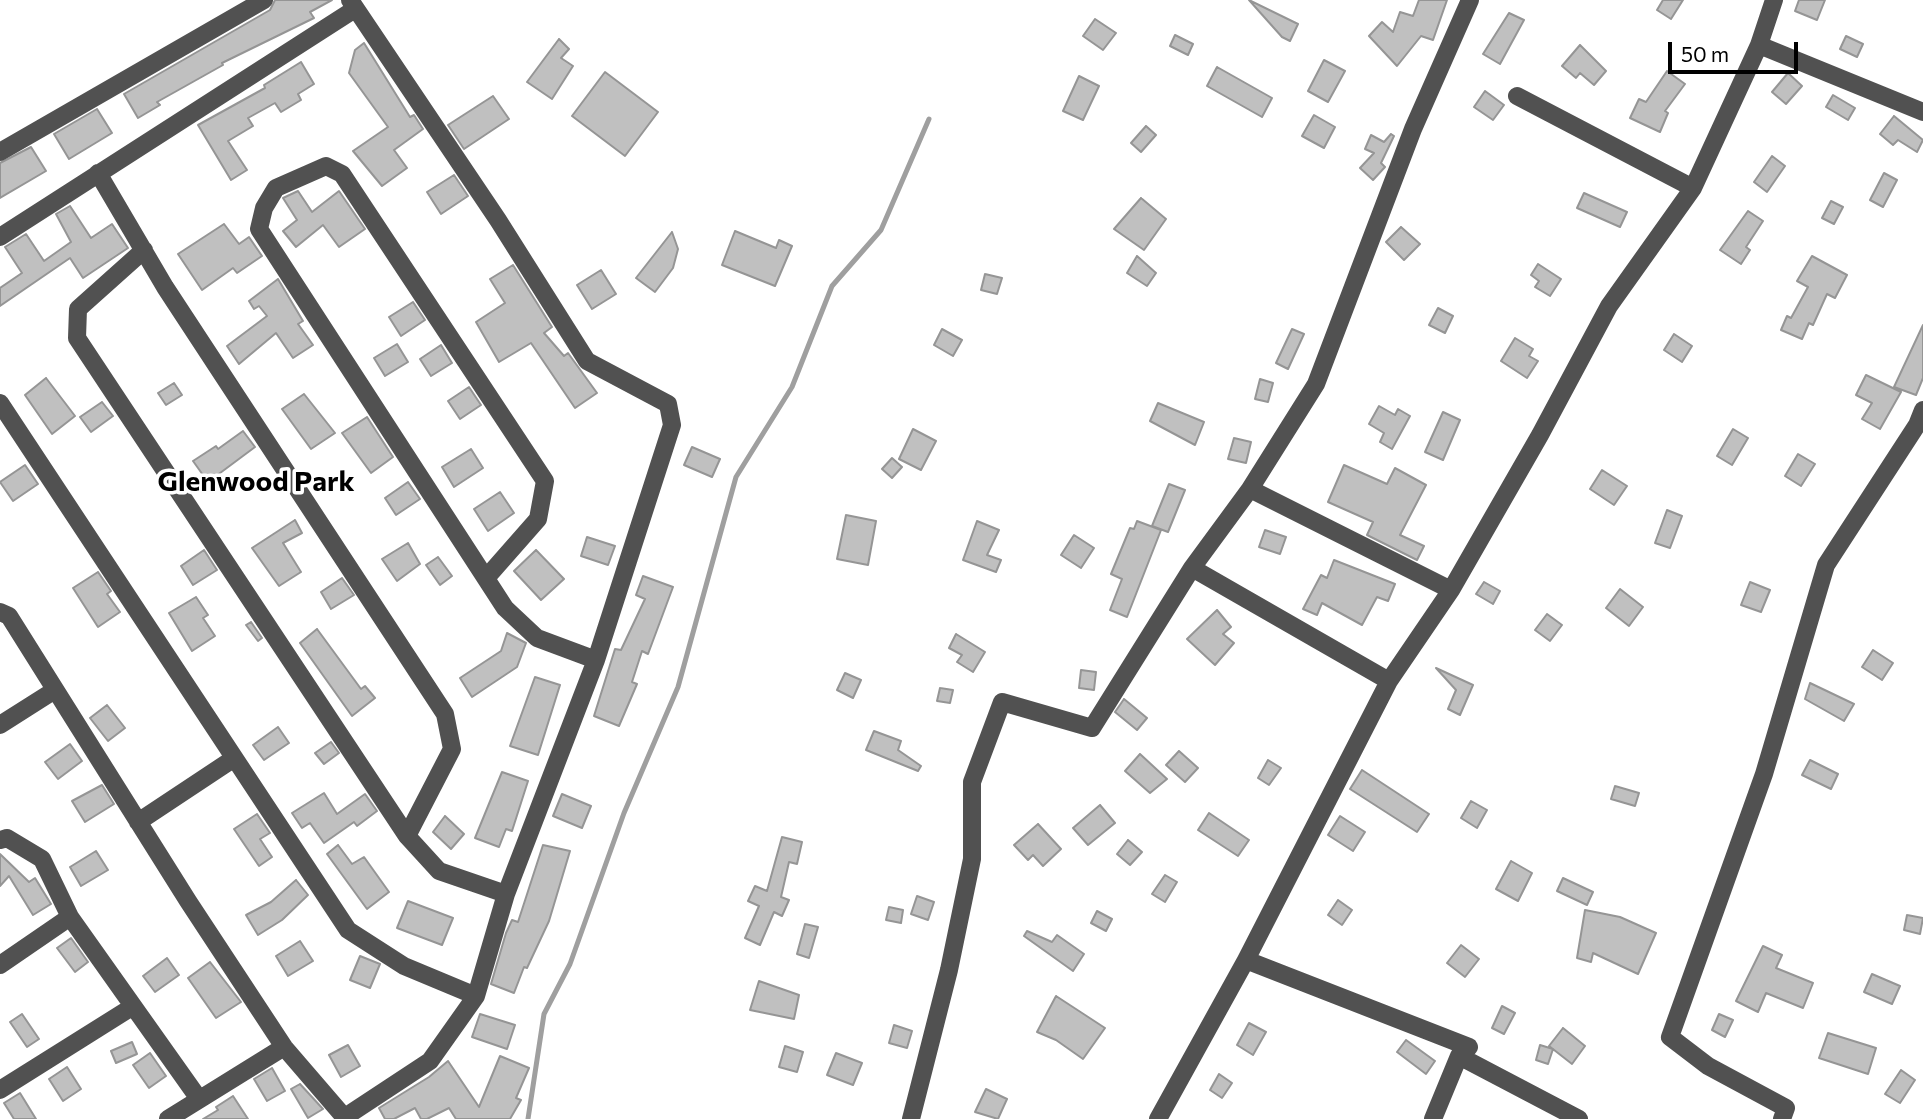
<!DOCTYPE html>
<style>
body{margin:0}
#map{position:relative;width:1923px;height:1119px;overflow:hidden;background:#fff;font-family:Commissioner,sans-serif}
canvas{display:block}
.scale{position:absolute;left:1668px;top:42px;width:130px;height:32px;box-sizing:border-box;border:4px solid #000;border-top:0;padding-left:9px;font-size:21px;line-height:24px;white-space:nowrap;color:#000;-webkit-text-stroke:5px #fff;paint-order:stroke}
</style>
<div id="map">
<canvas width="1923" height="1119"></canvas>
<div class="scale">50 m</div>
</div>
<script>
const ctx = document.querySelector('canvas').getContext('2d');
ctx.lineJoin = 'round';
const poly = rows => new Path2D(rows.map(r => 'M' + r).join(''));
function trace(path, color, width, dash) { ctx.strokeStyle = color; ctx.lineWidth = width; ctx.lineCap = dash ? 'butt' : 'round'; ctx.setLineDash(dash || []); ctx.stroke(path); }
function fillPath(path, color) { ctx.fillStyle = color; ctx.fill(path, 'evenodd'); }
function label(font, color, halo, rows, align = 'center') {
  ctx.font = font + ' Commissioner,sans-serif'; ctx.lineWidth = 7; ctx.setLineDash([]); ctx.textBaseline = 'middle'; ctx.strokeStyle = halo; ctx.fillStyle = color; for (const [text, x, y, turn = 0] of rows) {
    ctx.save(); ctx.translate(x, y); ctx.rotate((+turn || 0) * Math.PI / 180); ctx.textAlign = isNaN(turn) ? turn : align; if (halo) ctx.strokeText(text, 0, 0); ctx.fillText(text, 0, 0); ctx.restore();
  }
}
const stream = poly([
 [528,1119,544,1014,570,964,624,813,678,687,736,477,792,387,832,286,881,230,929,119]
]);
const building = poly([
 [275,0,332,0,310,12,314,18,222,63,223,65,157,102,160,105,138,118,124,94,270,10,275,0],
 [1249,0,1298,24,1290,41,1282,37,1249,0],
 [1419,0,1447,0,1433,40,1421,36,1397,66,1369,36,1382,22,1393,32,1400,12,1413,16,1419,0],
 [1663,0,1683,0,1671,19,1657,10,1663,0],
 [1799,0,1825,0,1817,20,1795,11,1799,0],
 [1509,13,1524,20,1500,64,1483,54,1509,13],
 [1095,19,1116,33,1103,50,1083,36,1095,19],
 [1175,35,1193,44,1188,55,1170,46,1175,35],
 [1846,36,1863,44,1857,57,1840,49,1846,36],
 [559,39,569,49,561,58,573,66,552,99,527,82,559,39],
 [364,43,410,117,414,115,423,129,394,150,407,168,382,186,353,151,388,127,349,73,355,50,364,43],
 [1580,45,1606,71,1594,85,1580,73,1576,78,1562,66,1580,45],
 [1324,60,1345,71,1328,102,1308,91,1324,60],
 [301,62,314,84,298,94,301,100,281,112,275,103,248,118,253,126,228,141,247,170,231,180,198,125,265,88,264,85,301,62],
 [1217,67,1272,98,1262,117,1207,86,1217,67],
 [1667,71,1685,84,1665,111,1668,113,1660,132,1630,118,1639,99,1646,102,1667,71],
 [605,72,658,112,625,156,572,116,605,72],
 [1788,73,1802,86,1786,104,1772,92,1788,73],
 [1079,76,1099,86,1083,120,1063,111,1079,76],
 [1485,91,1504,105,1493,120,1474,107,1485,91],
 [1833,95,1855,108,1848,120,1826,107,1833,95],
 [493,96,509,119,464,149,448,125,493,96],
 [97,109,112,133,69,159,54,134,97,109],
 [1314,115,1335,127,1324,148,1302,136,1314,115],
 [1894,116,1923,140,1917,152,1898,140,1893,145,1880,134,1894,116],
 [1146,126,1156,135,1141,152,1131,143,1146,126],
 [1391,134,1394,136,1381,163,1385,167,1373,180,1360,168,1374,153,1365,149,1371,135,1384,142,1391,134],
 [31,147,46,171,0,198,0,163,31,147],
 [1772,156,1785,166,1767,192,1754,182,1772,156],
 [1884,173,1897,180,1883,207,1870,200,1884,173],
 [454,175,468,196,441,214,427,192,454,175],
 [298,191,312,212,339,191,365,229,339,247,323,225,296,247,283,231,297,220,283,198,298,191],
 [1584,193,1627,212,1620,227,1577,208,1584,193],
 [1141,198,1166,219,1144,250,1114,229,1141,198],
 [1831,201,1843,207,1834,224,1822,218,1831,201],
 [70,206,91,238,112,224,128,248,83,278,70,258,0,306,0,288,22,273,5,247,26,234,44,261,71,242,56,214,70,206],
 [1748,211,1763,221,1746,247,1750,250,1741,264,1720,250,1748,211],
 [224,224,239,244,249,237,262,256,237,273,233,268,202,290,178,254,224,224],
 [1401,227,1420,244,1404,260,1386,242,1401,227],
 [735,231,776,248,779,240,792,246,775,286,722,265,735,231],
 [672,232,678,249,673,268,655,292,636,278,672,232],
 [1137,256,1156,273,1147,286,1127,273,1137,256],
 [1812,256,1847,275,1835,298,1827,294,1813,325,1809,323,1802,339,1781,330,1787,316,1791,318,1808,287,1797,281,1812,256],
 [1538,264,1561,279,1550,296,1535,287,1539,281,1531,275,1538,264],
 [513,265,552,327,544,333,564,356,568,353,597,393,575,408,531,343,499,362,476,322,505,303,490,279,513,265],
 [601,270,616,294,592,309,577,285,601,270],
 [985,274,1002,278,997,294,981,290,985,274],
 [278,279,303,321,298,324,313,345,293,358,276,333,239,364,227,346,267,316,259,306,254,309,249,301,278,279],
 [413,302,425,320,401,336,389,317,413,302],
 [1438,308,1453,316,1445,333,1429,325,1438,308],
 [1923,325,1923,378,1916,395,1894,387,1923,325],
 [942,329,962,340,953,356,934,345,942,329],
 [1292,329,1304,334,1288,369,1276,363,1292,329],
 [1674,334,1692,346,1682,362,1664,350,1674,334],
 [1515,338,1533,349,1529,356,1538,361,1527,378,1501,361,1515,338],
 [397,344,408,362,385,376,374,358,397,344],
 [441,345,452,363,431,376,420,359,441,345],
 [1866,375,1901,392,1880,429,1862,419,1872,403,1856,395,1866,375],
 [46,378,75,416,52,434,25,395,46,378],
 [1260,379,1273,383,1268,402,1255,399,1260,379],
 [174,383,182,395,166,405,158,393,174,383],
 [469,387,481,405,460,419,448,401,469,387],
 [304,394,335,433,311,449,282,409,304,394],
 [102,402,113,416,91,432,80,417,102,402],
 [1158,403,1204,422,1195,445,1150,421,1158,403],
 [1379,406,1395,415,1398,409,1410,416,1392,449,1380,442,1384,433,1369,424,1379,406],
 [1443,412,1460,420,1443,460,1425,452,1443,412],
 [367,417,393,457,371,473,342,433,367,417],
 [913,429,936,441,921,470,899,459,913,429],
 [1733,429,1748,438,1732,465,1717,456,1733,429],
 [243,431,255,447,208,482,193,461,216,446,218,449,243,431],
 [1234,438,1251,442,1246,463,1228,459,1234,438],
 [692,447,720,459,712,477,684,465,692,447],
 [471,449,483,468,454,487,442,467,471,449],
 [1798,454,1815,464,1801,486,1785,476,1798,454],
 [892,458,902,467,892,478,882,469,892,458],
 [25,465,38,484,13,501,0,482,25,465],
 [1344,465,1387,484,1395,468,1426,485,1400,535,1424,546,1417,560,1367,535,1373,522,1328,502,1344,465],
 [1602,470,1627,486,1614,505,1590,489,1602,470],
 [408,482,420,499,396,515,385,498,408,482],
 [1169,484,1185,490,1168,532,1152,526,1169,484],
 [500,492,514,513,488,531,474,509,500,492],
 [1667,510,1682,516,1670,548,1655,543,1667,510],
 [846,515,876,521,868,565,837,559,846,515],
 [295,520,302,533,283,543,301,572,279,586,252,548,295,520],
 [977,521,999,530,987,555,1001,560,996,572,963,560,977,521],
 [1137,521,1161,530,1127,617,1110,610,1122,579,1111,574,1130,528,1134,529,1137,521],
 [1265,530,1286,537,1280,554,1259,547,1265,530],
 [1074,535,1094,548,1081,568,1061,555,1074,535],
 [587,537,615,546,608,565,581,556,587,537],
 [408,543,420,564,397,581,382,559,408,543],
 [204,550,217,570,193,585,181,566,204,550],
 [536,550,564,579,541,600,514,571,536,550],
 [438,557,452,576,440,585,426,565,438,557],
 [1334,560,1395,584,1388,601,1377,597,1362,625,1322,603,1317,615,1303,609,1321,575,1327,578,1334,560],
 [98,572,111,591,107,594,120,612,98,627,73,588,98,572],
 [643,576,673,587,648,654,642,651,632,682,637,684,619,726,594,716,615,649,621,650,645,599,636,595,643,576],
 [342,578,354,595,331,609,321,592,342,578],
 [1484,582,1500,591,1493,604,1476,594,1484,582],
 [1750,582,1770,590,1761,612,1741,605,1750,582],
 [1620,589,1643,607,1629,626,1606,608,1620,589],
 [196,597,208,615,203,618,215,636,192,651,169,613,196,597],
 [1217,610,1231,627,1223,634,1234,643,1215,665,1187,639,1217,610],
 [1547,614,1562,625,1550,641,1535,630,1547,614],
 [251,622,262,638,258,641,246,625,251,622],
 [317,629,361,689,365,686,375,698,352,716,300,643,317,629],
 [507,633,526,643,517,667,472,697,460,678,501,651,507,633],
 [956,634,985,652,973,672,957,662,962,655,949,648,956,634],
 [1873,650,1893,663,1882,680,1862,667,1873,650],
 [1436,668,1473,685,1460,715,1448,709,1456,690,1436,668],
 [1081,670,1096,672,1094,690,1079,688,1081,670],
 [845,673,861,680,853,698,837,690,845,673],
 [535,677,560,685,538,755,510,746,535,677],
 [1810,683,1854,704,1844,721,1805,699,1810,683],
 [940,688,953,690,950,703,937,701,940,688],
 [1124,699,1147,718,1137,730,1115,712,1124,699],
 [107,705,125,728,108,741,90,718,107,705],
 [278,727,289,743,264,760,253,745,278,727],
 [874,731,901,741,898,750,921,766,918,771,866,750,874,731],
 [331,742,339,753,324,764,315,753,331,742],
 [70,744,82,761,58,779,45,762,70,744],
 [1179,751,1198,768,1185,782,1166,765,1179,751],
 [1140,754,1167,779,1150,793,1125,771,1140,754],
 [1268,760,1281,768,1269,785,1258,778,1268,760],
 [1810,760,1838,774,1831,789,1802,775,1810,760],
 [1362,770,1429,814,1417,832,1350,789,1362,770],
 [502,772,528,781,512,831,506,829,499,847,475,838,502,772],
 [102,785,114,804,85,822,72,801,102,785],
 [1615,786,1639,793,1635,806,1611,799,1615,786],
 [324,793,337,814,365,794,377,811,357,826,354,822,324,843,310,823,302,828,292,813,324,793],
 [562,794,591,806,582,828,553,816,562,794],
 [1471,801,1487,810,1477,828,1461,818,1471,801],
 [1100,805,1115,823,1088,845,1073,828,1100,805],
 [1209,813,1249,840,1238,856,1198,830,1209,813],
 [257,814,270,833,260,839,272,857,259,866,234,829,257,814],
 [445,816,464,834,451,849,433,832,445,816],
 [1340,816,1365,832,1353,851,1328,835,1340,816],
 [1038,824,1061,849,1043,866,1033,855,1028,860,1014,845,1038,824],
 [782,837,802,842,797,864,789,862,781,897,789,900,782,916,774,912,760,945,745,938,759,906,748,901,755,886,767,891,782,837],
 [1128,840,1142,852,1130,865,1117,854,1128,840],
 [338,845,352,864,364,857,389,892,367,909,327,854,338,845],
 [543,845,570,851,549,921,527,968,524,967,514,993,491,984,506,933,512,920,518,922,543,845],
 [96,851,108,870,81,886,70,867,96,851],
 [0,854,29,882,35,878,51,904,33,915,9,876,0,886,0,854],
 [1511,861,1532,873,1518,901,1496,889,1511,861],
 [1165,875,1177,882,1165,902,1152,894,1165,875],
 [1563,878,1593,892,1587,905,1557,891,1563,878],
 [296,880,308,895,282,920,258,935,246,915,271,902,296,880],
 [917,896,934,902,928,920,911,914,917,896],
 [1338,900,1352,910,1342,925,1328,915,1338,900],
 [408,901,453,918,442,945,397,928,408,901],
 [889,907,903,910,901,923,886,920,889,907],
 [1585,910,1620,917,1656,933,1638,974,1593,953,1591,962,1577,958,1585,910],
 [1097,911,1112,919,1106,931,1091,923,1097,911],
 [1907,915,1923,918,1920,934,1904,930,1907,915],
 [805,924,818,927,809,958,797,954,805,924],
 [1027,931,1052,942,1057,935,1084,954,1073,971,1024,936,1027,931],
 [71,938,88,962,75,972,57,948,71,938],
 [300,941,313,961,288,976,276,956,300,941],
 [1461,945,1479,959,1465,977,1447,963,1461,945],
 [1763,946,1782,955,1776,968,1813,983,1803,1008,1766,993,1758,1012,1736,1001,1763,946],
 [360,956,380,964,370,988,350,980,360,956],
 [167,958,179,975,155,992,143,976,167,958],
 [210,962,241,1002,216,1018,188,978,210,962],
 [1872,974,1900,986,1892,1004,1864,992,1872,974],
 [759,981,799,995,794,1019,750,1010,759,981],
 [1056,996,1105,1028,1083,1059,1056,1040,1037,1032,1056,996],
 [1502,1006,1515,1013,1504,1034,1492,1028,1502,1006],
 [22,1014,39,1039,27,1047,10,1022,22,1014],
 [480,1014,515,1025,507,1049,472,1037,480,1014],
 [1719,1014,1733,1020,1725,1037,1712,1030,1719,1014],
 [1249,1023,1266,1032,1253,1055,1237,1045,1249,1023],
 [894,1025,912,1031,907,1048,889,1043,894,1025],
 [1563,1028,1585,1046,1572,1064,1549,1046,1563,1028],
 [1828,1033,1876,1048,1868,1074,1819,1058,1828,1033],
 [1406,1040,1435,1061,1426,1074,1397,1052,1406,1040],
 [132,1042,137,1054,116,1063,111,1051,132,1042],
 [348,1045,360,1066,341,1077,329,1055,348,1045],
 [1540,1045,1553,1049,1548,1064,1536,1060,1540,1045],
 [785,1046,803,1052,797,1072,779,1067,785,1046],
 [150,1053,166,1076,149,1088,133,1065,150,1053],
 [836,1053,862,1063,853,1085,827,1075,836,1053],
 [500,1056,529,1068,516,1098,521,1100,510,1119,456,1119,449,1108,427,1119,421,1119,415,1108,394,1119,385,1119,379,1108,429,1077,448,1061,479,1107,500,1056],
 [67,1067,81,1089,63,1101,49,1079,67,1067],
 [272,1068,285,1091,267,1101,254,1079,272,1068],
 [1901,1070,1915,1080,1900,1103,1885,1094,1901,1070],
 [1219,1074,1232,1083,1222,1098,1210,1090,1219,1074],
 [300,1084,323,1109,308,1118,291,1089,300,1084],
 [986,1089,1007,1099,998,1119,975,1112,986,1089],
 [20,1093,36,1119,14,1119,4,1103,20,1093],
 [233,1096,248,1119,203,1119,218,1110,216,1107,233,1096]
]);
const minor = poly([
 [1759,45,1923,112],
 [1517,96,1693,188],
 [0,152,264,0],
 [98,173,165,287,445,714,452,749,407,836],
 [0,237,355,9],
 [144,250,78,309,77,338,407,836,439,871,506,894],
 [0,403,348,930,404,966,476,996],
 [1250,489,1451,590],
 [1192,568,1389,681],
 [487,577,538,519,545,481,342,174,326,166,276,188,264,208,259,229,505,608,537,638,596,660],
 [0,612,9,616,188,901,284,1047,346,1119],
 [0,725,55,690],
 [138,822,233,759],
 [0,840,7,838,42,859,70,917,199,1099],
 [1246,960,1469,1047,1459,1056,1433,1119],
 [0,965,70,917],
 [1459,1056,1579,1119],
 [0,1090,132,1007],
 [345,1117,430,1061,476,996,506,894,596,660,672,425,668,404,587,361,498,220,350,0],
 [168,1119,284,1047],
 [911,1119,949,970,972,859,972,782,1002,702,1092,728,1192,568,1250,489,1316,384,1413,129,1470,0],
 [1158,1119,1246,960,1389,681,1451,590,1540,435,1609,306,1693,188,1759,45,1774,0],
 [1782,1119,1786,1108,1708,1066,1670,1037,1764,774,1826,565,1917,425,1923,410]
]);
const neighbourhoodNames = [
 ["Glenwood Park",256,482]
];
trace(stream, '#9f9f9f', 5);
fillPath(building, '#c0c0c0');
trace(building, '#959595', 2);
trace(minor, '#515151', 18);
label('bold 28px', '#000', '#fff', neighbourhoodNames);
</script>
